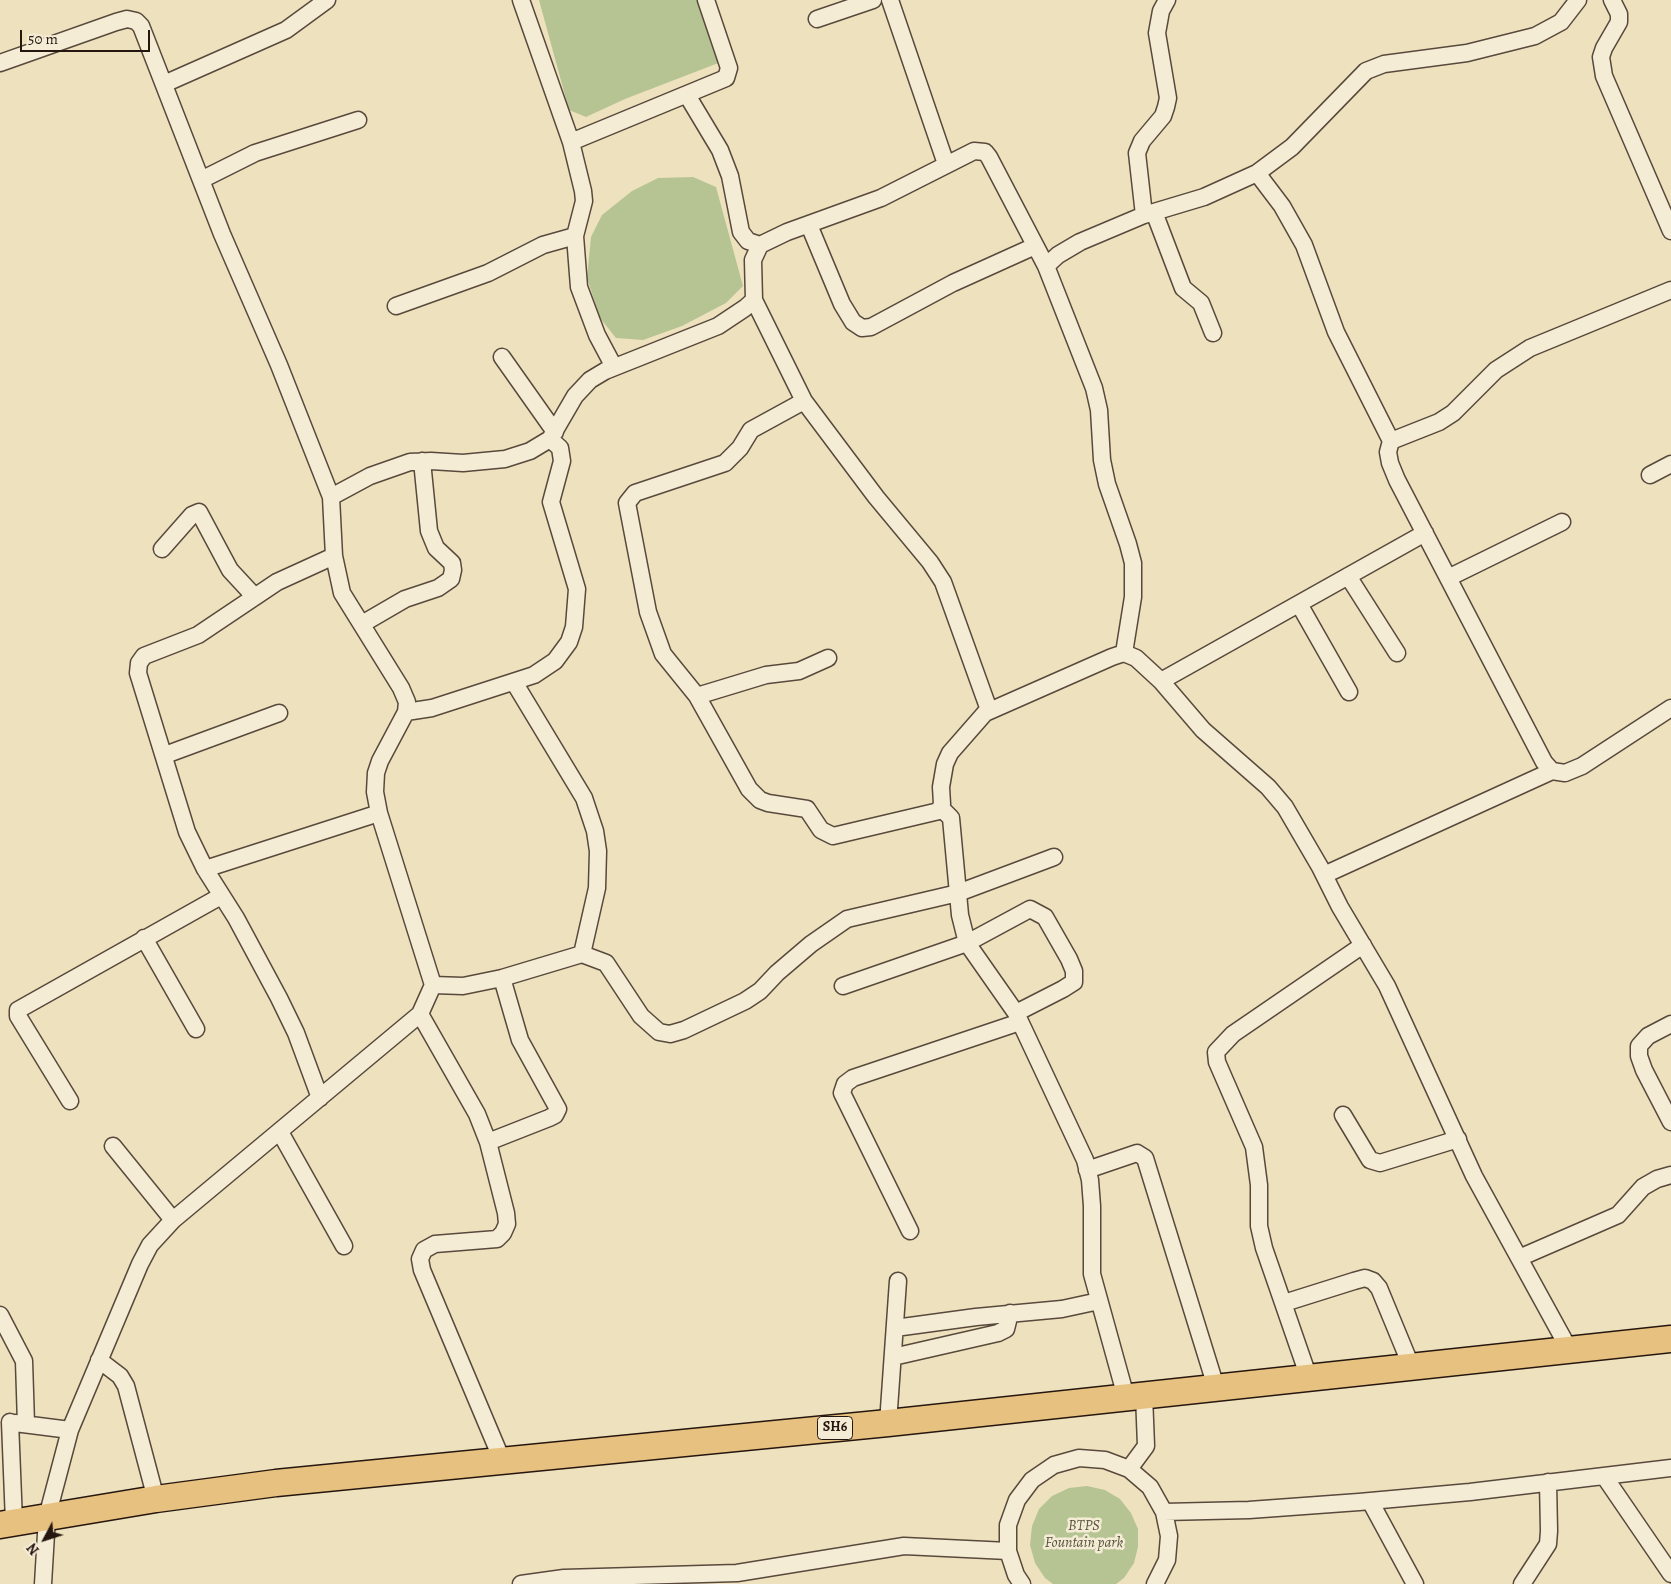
<!DOCTYPE html>
<style>
body{margin:0}
#map{position:relative;width:1671px;height:1584px;overflow:hidden;background:#eee2be;font-family:Alegreya,serif}
canvas{display:block}
.north{position:absolute;left:20px;top:1514px;width:50px;height:50px;-webkit-text-stroke:4px #f4ecd5;paint-order:stroke;rotate:230deg;font-size:14px;font-weight:700;line-height:20px;text-align:center;color:#261610}
.north::after{content:'';display:block;margin:auto;width:18px;height:22px;background:#261610;clip-path:polygon(50% 0,100% 100%,50% 72%,0 100%)}
.scale{position:absolute;left:20px;top:30px;width:130px;height:22px;box-sizing:border-box;border:2px solid #261610;border-top:0;padding-left:6px;font-size:15px;line-height:18px;white-space:nowrap;color:#261610;-webkit-text-stroke:4px #f4ecd5;paint-order:stroke}
</style>
<div id="map">
<canvas width="1671" height="1584"></canvas>
<div class="north">N</div>
<div class="scale">50 m</div>
</div>
<script>
const ctx = document.querySelector('canvas').getContext('2d');
ctx.lineJoin = 'round';
function fillPath(path, color) { ctx.fillStyle = color; ctx.fill(path, 'evenodd'); }
const poly = rows => new Path2D(rows.map(r => 'M' + r).join(''));
function trace(path, color, width, dash) { ctx.strokeStyle = color; ctx.lineWidth = width; ctx.lineCap = dash ? 'butt' : 'round'; ctx.setLineDash(dash || []); ctx.stroke(path); }
function label(font, color, halo, rows, align = 'center') {
  ctx.font = font + ' Alegreya,serif'; ctx.lineWidth = 5; ctx.setLineDash([]); ctx.textBaseline = 'middle'; ctx.strokeStyle = halo; ctx.fillStyle = color; for (const [text, x, y, turn = 0] of rows) {
    ctx.save(); ctx.translate(x, y); ctx.rotate((+turn || 0) * Math.PI / 180); ctx.textAlign = isNaN(turn) ? turn : align; if (halo) ctx.strokeText(text, 0, 0); ctx.fillText(text, 0, 0); ctx.restore();
  }
}
const green = poly([
 [539,0,704,0,721,62,625,99,586,117,569,110],
 [693,177,716,187,743,286,726,303,682,326,643,340,616,338,600,318,587,278,591,237,602,215,632,191,658,178],
 [1087,1486,1105,1490,1120,1499,1131,1513,1138,1529,1138,1547,1134,1563,1124,1578,1116,1584,1053,1584,1045,1578,1035,1563,1030,1545,1032,1526,1039,1509,1052,1496,1069,1488]
]);
const minor = poly([
 [521,0,571,142,583,191,584,201,575,236,579,287,597,335,614,367],
 [890,0,946,164],
 [1612,0,1619,14,1619,22,1604,48,1601,57,1604,76,1671,231],
 [817,19,873,0],
 [0,63,116,22,127,19,136,21,141,26,222,234,279,365,331,497,334,556,342,593,401,688,407,702,406,712,380,761,376,773,375,792,379,813,433,985,420,1014,173,1220,150,1245,140,1264,70,1430,47,1517,43,1584],
 [164,84,286,30,327,0],
 [687,95,720,150,730,176,741,232,748,241,760,245],
 [571,142,726,78,729,68,706,0],
 [1257,173,1282,206,1304,245,1336,332,1391,441,1388,452,1390,463,1397,480,1544,762,1552,771,1565,773,1582,766,1671,708],
 [201,180,255,153,358,120],
 [1154,212,1183,288,1201,303,1213,333],
 [1144,215,1204,197,1257,173,1292,147,1366,71,1384,64,1467,53,1535,36,1561,22,1578,0],
 [809,225,842,304,853,322,862,328,871,327,953,283,1035,246],
 [754,300,804,401,876,497,930,562,943,582,989,710],
 [396,306,488,273,543,245,575,236],
 [502,357,555,432],
 [804,401,751,430,740,448,725,463,635,493,627,503,648,612,663,654,697,696,749,789,760,800,768,803,807,809,821,830,833,836,939,811,942,804,941,787,945,764,950,753,985,713,1112,657,1124,653,1136,658,1161,681,1203,730,1268,787,1285,807,1320,867,1340,907,1387,986,1474,1176,1569,1349],
 [1391,441,1439,422,1453,413,1496,370,1530,348,1671,290],
 [1650,475,1671,464],
 [331,497,370,476,410,462,431,461,463,463,505,459,530,451,550,439,575,396,590,380,605,371,718,326,745,308,754,300,753,260,760,245,787,232,881,198,974,151,985,152,989,157,1046,266],
 [162,549,192,515,199,512,230,570,255,597],
 [1348,576,1397,653],
 [1448,578,1562,522],
 [1299,604,1349,692],
 [362,624,405,599,438,588,451,579,453,570,452,563,436,548,429,531,422,461],
 [1124,653,1133,597,1133,563,1128,544,1107,484,1102,460,1099,410,1094,388,1046,266,1058,255,1080,242,1144,215,1137,153,1142,141,1163,116,1166,107,1168,98,1157,33,1161,11,1167,0],
 [1161,681,1425,533],
 [514,682,584,798,595,831,598,851,597,888,582,954],
 [697,696,766,675,799,671,828,658],
 [406,712,432,708,534,675,555,661,569,642,574,627,577,589,551,502,562,461,560,448,550,439],
 [165,755,279,713],
 [941,808,951,818,960,915,967,943,1016,1013,1085,1160,1090,1180,1092,1206,1092,1274,1126,1397],
 [205,869,379,813],
 [1324,875,1552,771],
 [144,938,196,1029],
 [433,985,463,986,502,978,582,954,606,963,641,1016,659,1032,670,1034,684,1030,745,1001,760,991,777,973,811,944,847,919,958,893,1054,857],
 [843,986,967,943,1030,909,1045,917,1069,959,1074,971,1074,982,1063,989,1016,1013],
 [420,1014,477,1114,488,1142,506,1213,507,1224,503,1233,497,1239,435,1244,424,1250,420,1259,422,1270,502,1460],
 [1671,1024,1648,1036,1639,1046,1639,1056,1644,1070,1671,1122],
 [320,1098,296,1033,279,998,236,918,205,869,187,832,138,673,139,663,144,656,198,635,277,582,334,556],
 [70,1101,18,1016,18,1010,221,896],
 [1343,1115,1370,1160,1380,1163,1458,1139],
 [280,1132,344,1246],
 [488,1142,549,1118,555,1115,558,1109,520,1040,502,978],
 [113,1146,173,1220],
 [1087,1170,1137,1153,1145,1158,1216,1387],
 [910,1231,842,1093,845,1084,853,1078,1020,1022],
 [1519,1258,1618,1215,1643,1187,1657,1179,1671,1175],
 [1284,1303,1354,1281,1365,1278,1373,1281,1379,1288,1412,1368],
 [0,1315,24,1361,26,1424],
 [895,1328,976,1317,1062,1309,1099,1301],
 [893,1357,998,1333,1006,1329,1010,1313],
 [99,1360,120,1376,126,1386,156,1499],
 [1309,1378,1264,1248,1259,1226,1259,1185,1254,1147,1217,1062,1216,1052,1233,1034,1363,945],
 [10,1422,14,1522],
 [15,1423,70,1430],
 [888,1423,898,1281],
 [1129,1469,1146,1446,1144,1395],
 [1604,1476,1671,1574],
 [1370,1501,1415,1584],
 [1164,1512,1249,1510,1359,1502,1470,1492,1671,1468],
 [521,1584,564,1578,737,1573,904,1546,1008,1551],
 [1022,1584,1016,1575,1008,1551,1008,1525,1017,1500,1032,1480,1054,1465,1079,1458,1105,1460,1129,1469,1150,1487,1164,1512,1169,1536,1167,1560,1155,1584],
 [1522,1584,1548,1544,1549,1531,1548,1482]
]);
const primary = poly([
 [0,1525,156,1499,276,1483,888,1423,1671,1339]
]);
const shields = [
 [835,1428,35]
];
const shieldNames = [
 ["SH6",835,1428]
];
const parkNames = [
 ["BTPS",1084,1526],
 ["Fountain park",1084,1543]
];
fillPath(green, '#b6c493');
trace(minor, '#58493c', 19);
trace(primary, '#261610', 29);
trace(minor, '#f4ecd5', 16);
trace(primary, '#e7c17f', 26);
for (const [x, y, w] of shields) { const box = new Path2D(); box.roundRect(x - w / 2, y - 11.5, w, 23, 4); ctx.fillStyle = '#f4ecd5'; ctx.fill(box); trace(box, '#261610', 1); }
label('bold 14px', '#261610', null, shieldNames);
label('italic 15px', '#58533e', '#f4ecd5', parkNames);
</script>
